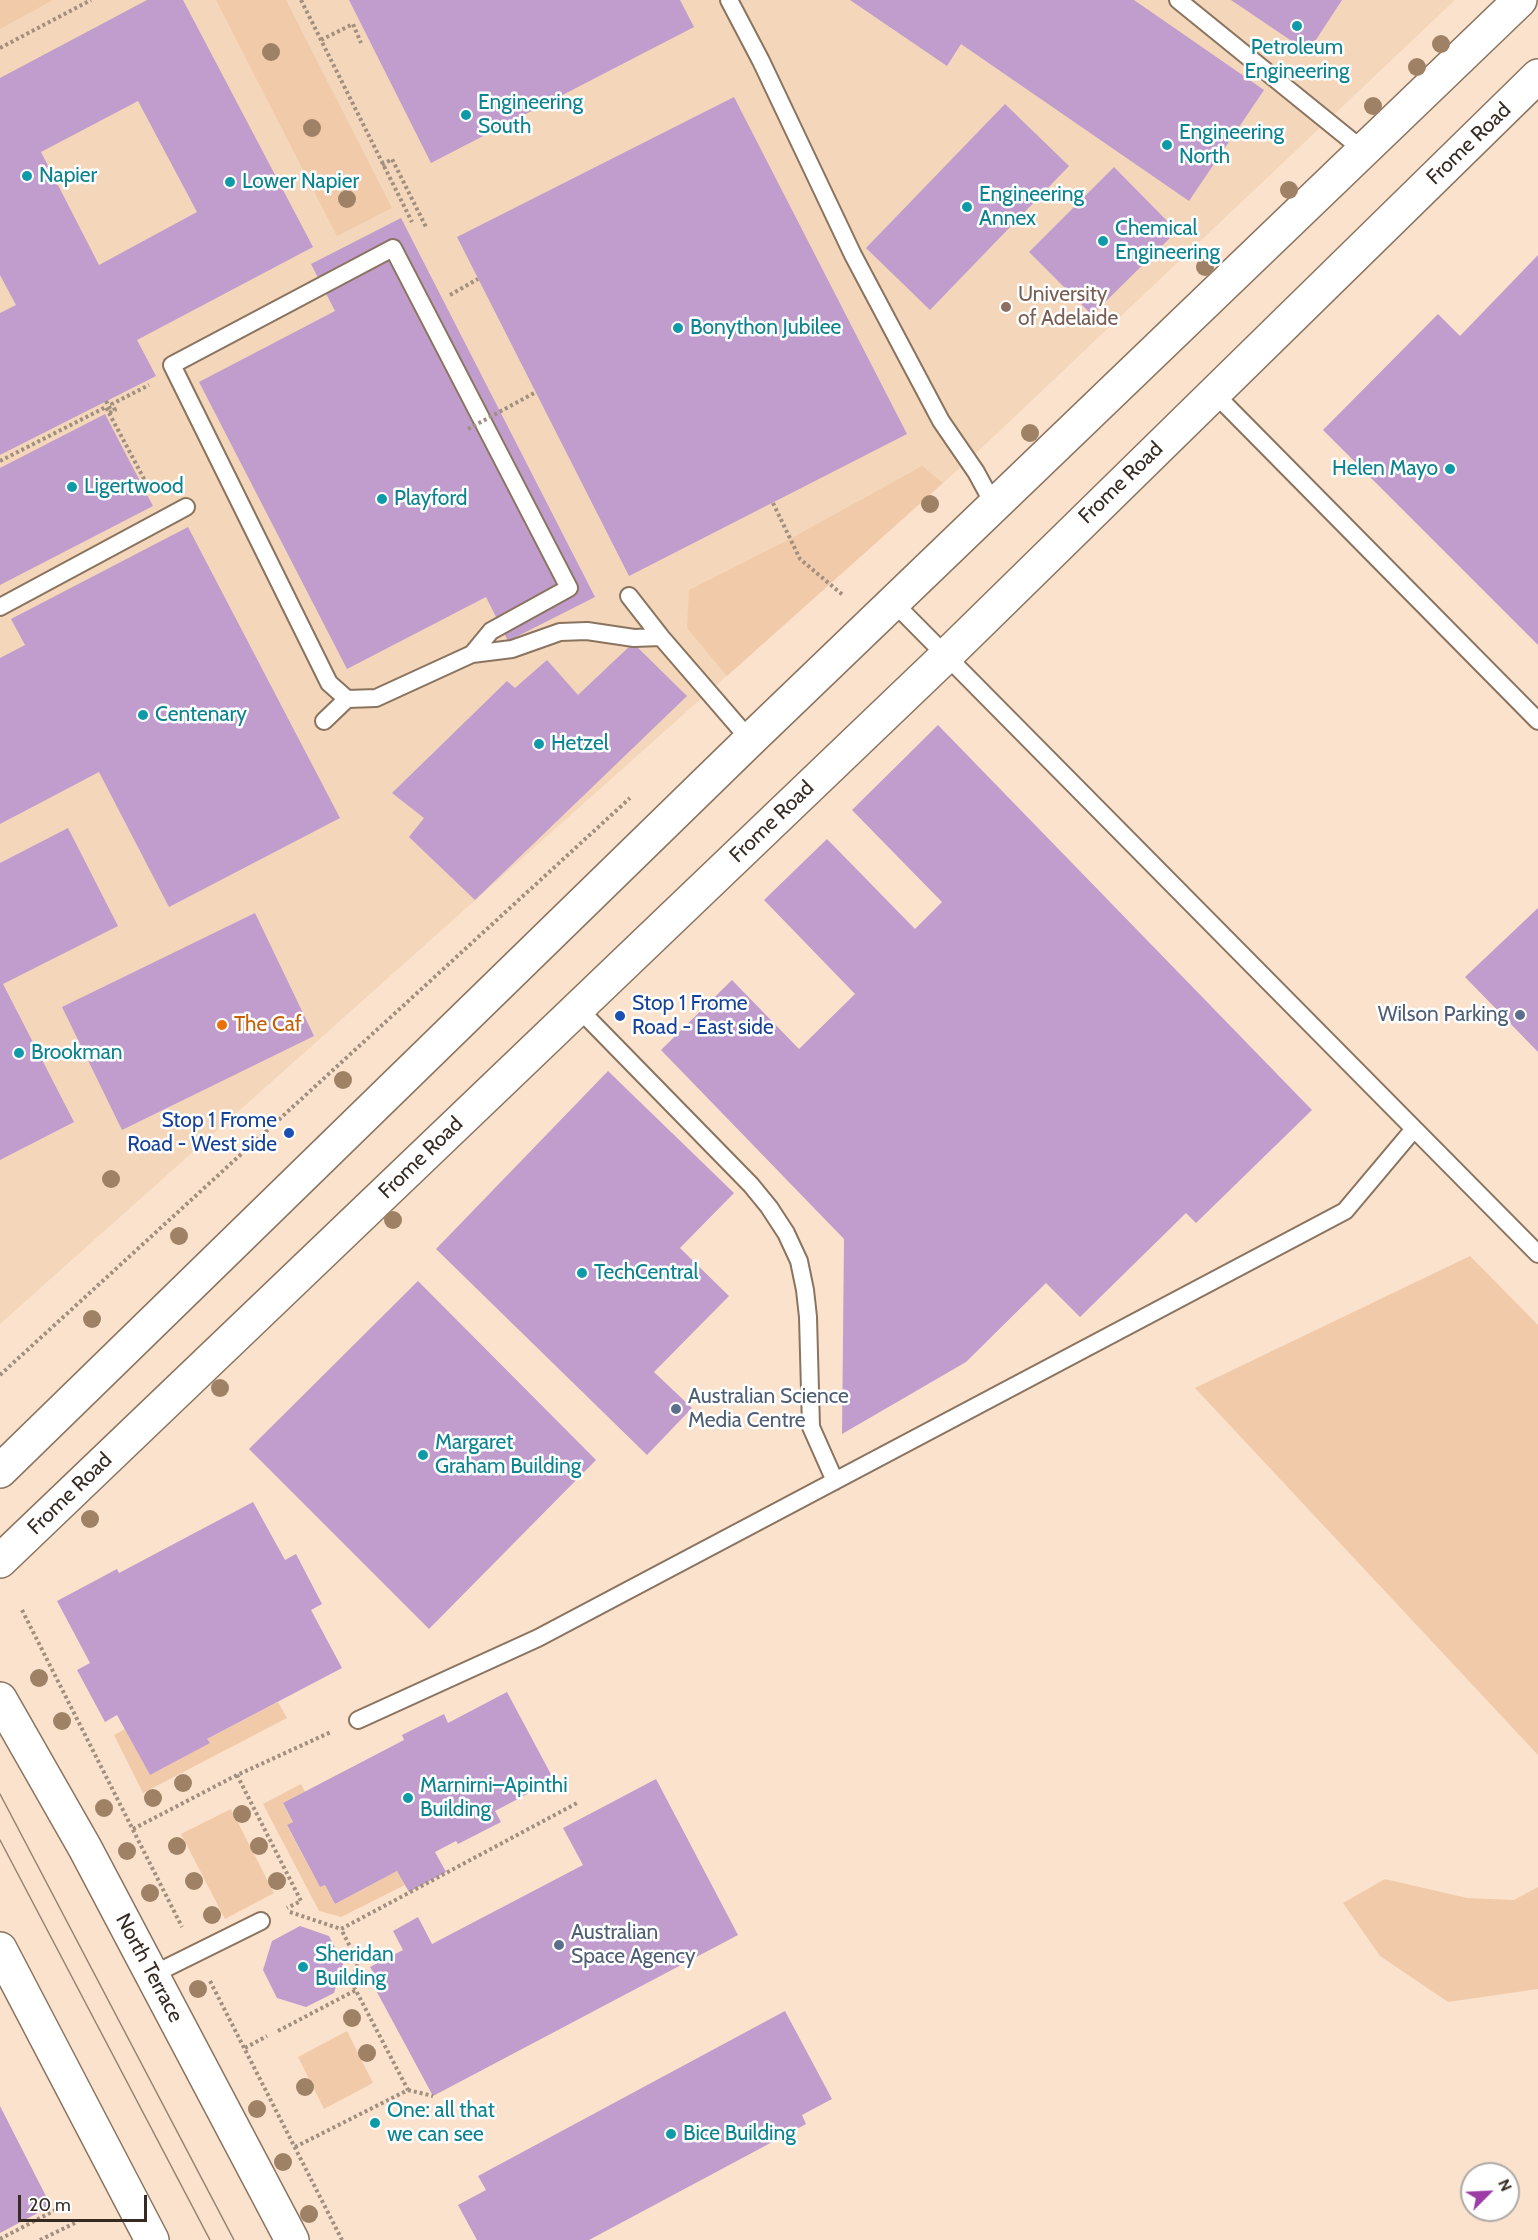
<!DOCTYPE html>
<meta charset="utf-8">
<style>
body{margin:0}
#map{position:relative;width:1538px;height:2240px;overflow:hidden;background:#fbe2cc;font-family:Cabin,sans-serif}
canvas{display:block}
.north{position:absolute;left:1460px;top:2162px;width:60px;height:60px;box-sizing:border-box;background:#fff;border:2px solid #aeaaa7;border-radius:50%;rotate:66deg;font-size:16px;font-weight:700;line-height:24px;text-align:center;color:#352b23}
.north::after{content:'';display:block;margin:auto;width:21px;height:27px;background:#9c3ca4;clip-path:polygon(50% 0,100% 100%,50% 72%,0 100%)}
.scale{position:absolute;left:18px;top:2195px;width:129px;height:27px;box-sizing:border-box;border:3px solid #352b23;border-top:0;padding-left:8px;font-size:18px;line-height:21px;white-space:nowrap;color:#352b23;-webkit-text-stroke:4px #fff;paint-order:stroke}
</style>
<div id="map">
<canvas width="1538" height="2240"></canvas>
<div class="north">N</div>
<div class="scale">20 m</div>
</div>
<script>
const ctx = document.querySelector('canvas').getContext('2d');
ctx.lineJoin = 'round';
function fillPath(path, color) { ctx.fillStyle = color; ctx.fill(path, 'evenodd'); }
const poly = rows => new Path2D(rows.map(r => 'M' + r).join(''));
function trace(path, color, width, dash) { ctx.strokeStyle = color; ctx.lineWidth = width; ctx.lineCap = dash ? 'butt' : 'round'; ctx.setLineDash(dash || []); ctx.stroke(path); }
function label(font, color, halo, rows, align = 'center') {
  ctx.font = font + ' Cabin,sans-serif'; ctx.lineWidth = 5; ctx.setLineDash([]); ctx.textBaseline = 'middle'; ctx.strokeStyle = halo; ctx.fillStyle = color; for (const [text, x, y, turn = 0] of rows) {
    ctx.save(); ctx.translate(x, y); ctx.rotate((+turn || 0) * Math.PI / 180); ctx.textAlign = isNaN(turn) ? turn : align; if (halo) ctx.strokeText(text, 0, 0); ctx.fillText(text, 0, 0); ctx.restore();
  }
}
const built = poly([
 [0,0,1455,0,971,458,0,1324]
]);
const green = poly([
 [0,0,53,0,0,29],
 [216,0,286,0,392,208,337,236],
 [922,466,943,483,727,676,687,628,689,590,790,539],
 [1470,1256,1538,1325,1538,1755,1195,1388],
 [278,1702,287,1718,143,1793,114,1735,125,1729,150,1775,209,1743,207,1739],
 [301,1784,305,1792,283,1804,293,1822,287,1826,320,1887,325,1885,335,1904,397,1871,405,1885,341,1917,319,1911,263,1804],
 [231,1809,274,1893,225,1919,181,1834],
 [1385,1879,1467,1898,1514,1900,1538,1887,1538,1989,1448,2002,1380,1956,1343,1903],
 [347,2031,373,2083,324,2109,298,2057]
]);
const building = poly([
 [147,0,183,0,313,247,137,340,156,376,0,455,0,313,16,305,0,275,0,78],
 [138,101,197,212,99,265,41,152],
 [349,0,680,0,694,27,431,163],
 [850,0,1134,0,1264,90,1189,201,961,44,947,66],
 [1231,0,1342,0,1308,52],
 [734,97,907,434,629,576,457,237],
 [1005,104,1069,166,930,310,866,248],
 [1114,167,1177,231,1092,315,1029,252],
 [401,218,595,597,508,641,486,597,347,669,199,382,335,311,311,264],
 [1538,255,1538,645,1323,430,1438,314,1460,336],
 [105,414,153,506,0,585,0,468],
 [188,527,340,818,169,907,99,772,0,824,0,658,25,645,11,619],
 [633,643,687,696,475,900,409,837,424,818,392,793,507,681,515,688,547,660,578,695],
 [938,725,1312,1110,1196,1223,1186,1213,1080,1317,1046,1283,966,1362,842,1434,844,1239,661,1050,732,980,799,1049,855,994,764,900,827,839,915,929,942,902,852,810],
 [68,828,118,926,3,984,74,1122,0,1160,0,863],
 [1538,908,1538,1052,1465,977],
 [255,913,314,1036,122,1130,62,1007],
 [608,1071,734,1193,680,1248,729,1296,654,1372,692,1408,647,1455,436,1249],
 [418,1281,596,1460,429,1629,249,1449],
 [253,1502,285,1560,296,1554,322,1604,311,1610,342,1668,207,1739,210,1743,150,1775,117,1715,105,1722,77,1670,90,1663,57,1601,117,1569,119,1573],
 [507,1692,554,1780,495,1811,501,1822,458,1844,456,1841,435,1852,446,1872,409,1892,397,1871,335,1904,325,1885,320,1887,287,1825,293,1822,283,1803,404,1740,402,1735,444,1714,448,1723],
 [656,1779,738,1935,433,2096,371,1981,377,1978,370,1967,403,1950,393,1931,418,1917,432,1944,583,1865,563,1828],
 [300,1926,329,1936,343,1964,334,1993,306,2007,277,1998,263,1970,272,1941],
 [785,2011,832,2099,802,2115,806,2124,589,2240,477,2240,458,2205,486,2190,478,2176],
 [0,2106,51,2206,0,2233]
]);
const path = poly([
 [301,0,412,222],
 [321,40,353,24,361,43],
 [0,48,91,0],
 [382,165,392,159,427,229],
 [450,295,478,279],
 [106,401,112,412],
 [109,413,151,492],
 [0,461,106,407,109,413,115,410,112,404,149,385],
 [773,503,800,559,844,596],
 [0,1375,630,798],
 [22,1610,182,1927],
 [237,1775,301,1901,287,1908],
 [133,1829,237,1775,331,1732],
 [290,1912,341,1929,579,1802],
 [210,1981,342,2240],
 [278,2031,356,1990],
 [245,2048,267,2036],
 [408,2090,433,2096],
 [295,2147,408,2090,352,1983,358,1962,341,1929],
 [0,2239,65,2205],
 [40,2240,75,2223]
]);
const lane = poly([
 [729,0,761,61,853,255,941,421,976,472,995,507],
 [1178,0,1363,150],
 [1214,393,1538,721],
 [629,596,661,637,750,740],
 [894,603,1538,1254],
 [0,607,186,507],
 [472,654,491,631,569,588,393,248,172,365,329,683,347,699,376,698,472,654,512,649,560,632,587,631,634,638,661,637],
 [324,721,347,699],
 [578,1008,751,1185,769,1207,786,1233,799,1261,805,1290,808,1317,811,1427,835,1481],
 [358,1720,538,1638,1345,1211,1414,1129],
 [152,1975,261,1921]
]);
const secondary = poly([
 [0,1471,750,740,1520,0],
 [0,1561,946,656,1538,76],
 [0,1699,85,1848,292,2240],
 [0,1949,152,2240]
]);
const tram = poly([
 [0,1794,234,2240],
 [0,1840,210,2240]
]);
const pathBridge = poly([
 [468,429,536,392]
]);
const trees = [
 [1441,44],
 [271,52],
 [1417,67],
 [1373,106],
 [312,128],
 [1289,190],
 [347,199],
 [1205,267],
 [1030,433],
 [930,504],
 [343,1080],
 [111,1179],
 [393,1220],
 [179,1236],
 [92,1319],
 [220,1388],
 [90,1519],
 [39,1678],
 [62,1721],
 [183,1783],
 [153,1798],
 [104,1808],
 [242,1814],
 [177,1846],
 [259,1846],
 [127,1851],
 [194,1881],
 [277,1881],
 [150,1893],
 [212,1915],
 [198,1989],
 [352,2018],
 [367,2053],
 [305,2087],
 [257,2109],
 [283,2162],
 [309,2214]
];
const markers = [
 [1297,26,6,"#0f9aa8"],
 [466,115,6,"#0f9aa8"],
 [1167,145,6,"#0f9aa8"],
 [27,176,6,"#0f9aa8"],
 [230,182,6,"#0f9aa8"],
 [967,207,6,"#0f9aa8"],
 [1103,241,6,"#0f9aa8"],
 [1006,307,6,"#8d6e63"],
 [678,328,6,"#0f9aa8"],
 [1450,469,6,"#0f9aa8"],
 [72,487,6,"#0f9aa8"],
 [382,499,6,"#0f9aa8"],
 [143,715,6,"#0f9aa8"],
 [539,744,6,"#0f9aa8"],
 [1520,1015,6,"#5c6f8a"],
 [620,1016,6,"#1a4fb4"],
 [222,1025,6,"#e8710a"],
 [19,1053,6,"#0f9aa8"],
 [289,1133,6,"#1a4fb4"],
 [582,1273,6,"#0f9aa8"],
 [676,1409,6,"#5c6f8a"],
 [423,1455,6,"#0f9aa8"],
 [408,1798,6,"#0f9aa8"],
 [559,1945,6,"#5c6f8a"],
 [303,1967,6,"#0f9aa8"],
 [375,2123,6,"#0f9aa8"],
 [671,2134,6,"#0f9aa8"]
];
const cultureNames = [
 ["Petroleum",1297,48,"center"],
 ["Engineering",1297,72,"center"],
 ["Engineering",478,103],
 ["South",478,127],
 ["Engineering",1179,133],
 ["North",1179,157],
 ["Napier",39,176],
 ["Lower Napier",242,182],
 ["Engineering",979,195],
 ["Annex",979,219],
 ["Chemical",1115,229],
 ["Engineering",1115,253],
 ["Bonython Jubilee",690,328],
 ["Helen Mayo",1438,469,"right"],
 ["Ligertwood",84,487],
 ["Playford",394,499],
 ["Centenary",155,715],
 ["Hetzel",551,744],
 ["Brookman",31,1053],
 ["TechCentral",594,1273],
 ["Margaret",435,1443],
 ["Graham Building",435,1467],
 ["Marnirni–Apinthi",420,1786],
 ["Building",420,1810],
 ["Sheridan",315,1955],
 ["Building",315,1979],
 ["One: all that",387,2111],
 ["we can see",387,2135],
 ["Bice Building",683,2134]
];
const streetNames = [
 ["Frome Road",1469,144,-44],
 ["Frome Road",1121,483,-44],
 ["Frome Road",772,822,-44],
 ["Frome Road",421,1158,-44],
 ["Frome Road",70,1494,-44],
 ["North Terrace",149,1968,62]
];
const educationNames = [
 ["University",1018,295],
 ["of Adelaide",1018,319]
];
const transitNames = [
 ["Stop 1 Frome",632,1004],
 ["Road - East side",632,1028],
 ["Stop 1 Frome",277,1121,"right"],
 ["Road - West side",277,1145,"right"]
];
const serviceNames = [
 ["Wilson Parking",1508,1015,"right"],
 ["Australian Science",688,1397],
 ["Media Centre",688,1421],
 ["Australian",571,1933],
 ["Space Agency",571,1957]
];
const foodNames = [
 ["The Caf",234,1025]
];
fillPath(built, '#f4d6ba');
fillPath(green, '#f1cba9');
fillPath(building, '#c09dcd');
trace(lane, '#8a7460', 20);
trace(secondary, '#8a7460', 36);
trace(path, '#a18f7f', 4, [3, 3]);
trace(lane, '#fff', 16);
trace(secondary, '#fff', 33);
trace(tram, '#948374', 1.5);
trace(pathBridge, '#a18f7f', 4, [3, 3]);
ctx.fillStyle = '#9f8266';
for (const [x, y] of trees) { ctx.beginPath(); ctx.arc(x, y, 9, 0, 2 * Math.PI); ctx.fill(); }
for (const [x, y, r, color] of markers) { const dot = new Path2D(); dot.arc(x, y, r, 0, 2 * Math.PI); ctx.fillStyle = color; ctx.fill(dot); trace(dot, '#fff', 2); }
label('21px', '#0d838f', '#fff', cultureNames, 'left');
label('21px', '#352b23', '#fff', streetNames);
label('21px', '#785e54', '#fff', educationNames, 'left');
label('21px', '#164399', '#fff', transitNames, 'left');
label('21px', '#4e5e75', '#fff', serviceNames, 'left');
label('21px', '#c56008', '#fff', foodNames, 'left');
</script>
